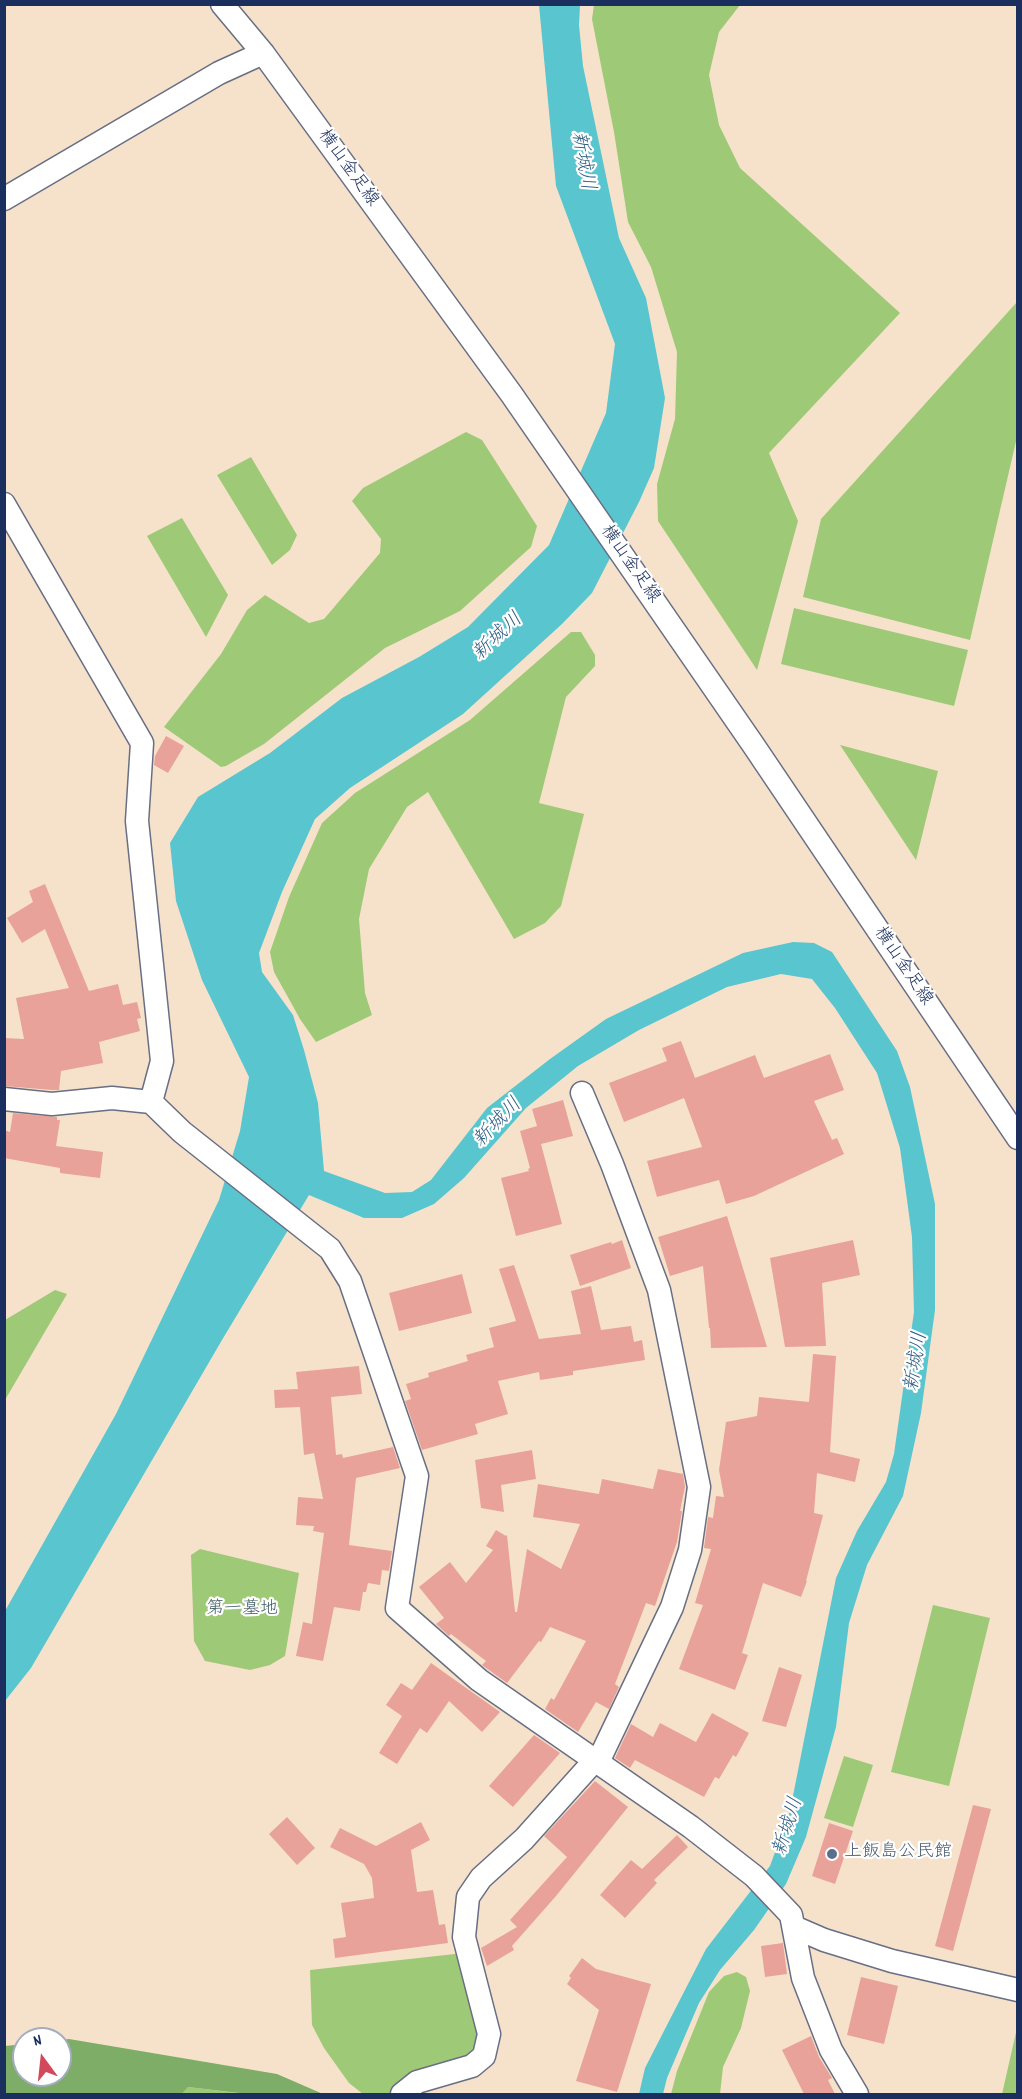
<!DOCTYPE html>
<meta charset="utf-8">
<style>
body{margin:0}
#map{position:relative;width:1022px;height:2099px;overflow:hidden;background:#f6e2cb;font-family:Dekko,sans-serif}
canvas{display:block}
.frame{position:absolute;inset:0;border:6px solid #1b2f5e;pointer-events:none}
.north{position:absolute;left:12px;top:2027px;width:60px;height:60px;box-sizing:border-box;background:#fff;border:2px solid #a4acbf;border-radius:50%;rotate:345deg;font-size:16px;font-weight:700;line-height:24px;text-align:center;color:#1b2f5e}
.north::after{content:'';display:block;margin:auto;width:21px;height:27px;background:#d1495b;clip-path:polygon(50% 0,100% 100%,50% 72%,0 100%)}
</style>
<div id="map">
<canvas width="1022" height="2099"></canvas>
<div class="frame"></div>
<div class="north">N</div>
</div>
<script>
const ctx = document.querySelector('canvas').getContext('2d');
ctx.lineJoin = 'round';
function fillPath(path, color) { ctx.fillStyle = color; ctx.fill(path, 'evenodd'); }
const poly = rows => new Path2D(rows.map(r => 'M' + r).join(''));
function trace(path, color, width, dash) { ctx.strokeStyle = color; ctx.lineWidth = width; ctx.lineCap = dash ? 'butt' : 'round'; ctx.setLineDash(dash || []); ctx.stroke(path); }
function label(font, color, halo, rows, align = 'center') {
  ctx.font = font + ' Dekko,"Klee One",sans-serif'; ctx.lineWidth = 4.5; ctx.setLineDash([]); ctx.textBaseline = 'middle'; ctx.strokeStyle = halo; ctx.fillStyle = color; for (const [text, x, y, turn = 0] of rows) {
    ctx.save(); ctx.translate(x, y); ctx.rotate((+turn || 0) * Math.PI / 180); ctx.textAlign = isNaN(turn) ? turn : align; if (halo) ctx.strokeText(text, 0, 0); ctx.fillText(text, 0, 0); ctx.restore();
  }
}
const green = poly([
 [594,5,740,5,719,32,709,75,719,125,740,168,900,313,769,453,798,521,757,670,658,521,657,484,675,419,677,352,651,267,628,222,614,132,592,19],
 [1017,302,1017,437,970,640,803,597,821,519],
 [466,432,482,440,537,526,531,547,460,611,385,648,264,744,226,766,221,767,164,727,221,654,247,610,265,595,309,623,324,619,380,553,381,539,352,501,363,488],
 [251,457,297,535,290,550,272,565,217,475],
 [182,518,228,595,206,637,147,536],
 [794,608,968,650,954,706,781,664],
 [571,632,581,632,595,655,595,666,566,697,539,803,584,814,561,906,545,923,514,939,428,792,407,807,369,869,359,919,365,993,372,1015,316,1042,300,1019,274,972,270,952,289,897,322,823,355,793,470,720],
 [840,745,938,771,916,860],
 [55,1290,67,1294,5,1400,5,1320],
 [200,1549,299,1573,285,1656,270,1665,250,1670,205,1661,194,1641,191,1555],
 [933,1605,990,1618,949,1786,891,1772],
 [844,1756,873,1765,853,1827,824,1818],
 [464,1953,484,2034,479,2057,392,2094,363,2094,349,2083,324,2048,312,2025,310,1970],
 [737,1972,746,1977,750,1991,741,2028,723,2067,720,2094,671,2094,677,2071,709,1992,724,1976],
 [1017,2028,1017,2094,1002,2094],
 [188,2087,245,2094,247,2094,182,2094]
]);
const forest = poly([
 [69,2039,277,2074,323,2094,247,2094,188,2087,182,2094,5,2094,5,2046,24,2044,24,2075,60,2075,60,2040]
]);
const water = poly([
 [539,5,580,5,579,25,583,66,619,238,646,298,665,398,654,468,639,502,592,593,562,624,463,714,350,788,315,819,282,892,259,953,262,972,293,1015,304,1050,318,1103,324,1171,385,1193,412,1192,431,1180,487,1108,550,1059,606,1019,743,953,793,942,814,943,832,952,897,1051,910,1087,935,1204,935,1310,921,1413,903,1496,867,1565,849,1623,836,1727,806,1837,786,1884,754,1930,720,1970,699,2003,667,2078,663,2094,639,2094,645,2068,706,1949,770,1866,790,1811,836,1578,857,1531,886,1482,894,1454,914,1312,912,1237,900,1148,877,1073,835,1008,812,979,781,974,727,987,639,1030,578,1066,526,1108,464,1178,434,1204,402,1218,364,1218,309,1195,222,1340,31,1668,5,1701,5,1611,116,1414,219,1200,240,1131,249,1077,202,980,176,901,170,843,198,797,270,753,342,698,419,657,468,627,549,545,606,413,615,344,556,186]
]);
const building = poly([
 [166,736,184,746,168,773,154,765,155,756],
 [45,884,89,991,118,984,123,1005,137,1002,141,1018,137,1019,140,1031,99,1042,103,1063,61,1071,59,1090,52,1090,4,1086,4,1038,24,1039,16,998,69,988,45,929,22,943,7,918,33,902,29,891],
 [681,1041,695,1078,755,1055,764,1078,830,1054,844,1090,814,1101,832,1140,837,1138,844,1154,754,1196,726,1204,719,1180,657,1197,647,1161,702,1147,684,1098,624,1122,609,1083,667,1061,662,1048],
 [563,1100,573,1136,541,1144,562,1224,516,1236,501,1178,529,1171,528,1169,530,1168,520,1131,537,1126,532,1109],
 [13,1113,57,1117,57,1120,60,1120,56,1146,103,1152,100,1178,60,1173,60,1168,4,1158,4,1130,10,1132],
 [727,1216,767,1347,711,1348,710,1328,709,1328,703,1266,670,1276,658,1237],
 [622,1240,631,1268,580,1286,570,1255,611,1242,612,1244],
 [853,1240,860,1275,822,1283,826,1346,785,1347,770,1258],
 [514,1265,539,1339,581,1334,571,1291,591,1286,601,1330,631,1326,634,1342,642,1340,645,1360,573,1371,573,1375,540,1380,539,1372,498,1381,508,1414,475,1424,478,1434,422,1450,405,1401,411,1399,406,1384,429,1377,428,1373,468,1361,466,1355,494,1347,489,1328,516,1321,499,1269],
 [462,1274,472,1313,399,1331,389,1293],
 [813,1354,836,1356,830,1452,860,1459,855,1482,817,1473,814,1513,823,1515,806,1581,807,1581,801,1597,763,1583,742,1653,748,1655,735,1690,679,1669,703,1605,695,1603,711,1549,704,1548,708,1517,713,1518,716,1496,724,1497,719,1470,726,1422,757,1416,759,1397,809,1402],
 [359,1366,362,1394,331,1397,336,1455,342,1454,343,1458,393,1447,400,1468,356,1478,349,1545,392,1551,389,1571,382,1570,380,1585,368,1583,366,1592,363,1592,360,1611,334,1607,323,1661,296,1656,303,1622,312,1624,324,1533,313,1531,314,1526,296,1525,298,1497,323,1499,314,1453,304,1455,300,1407,275,1408,274,1390,298,1389,296,1372],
 [532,1450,536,1479,501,1485,504,1512,481,1508,475,1460],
 [658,1469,683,1474,685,1487,680,1511,682,1511,677,1542,655,1606,646,1603,615,1684,619,1687,609,1709,596,1702,578,1732,545,1709,551,1698,554,1700,586,1641,550,1627,541,1642,539,1641,507,1683,482,1665,486,1661,451,1634,449,1636,436,1624,444,1618,419,1587,450,1562,466,1583,493,1550,486,1546,496,1530,506,1536,507,1535,515,1612,517,1612,527,1549,561,1569,580,1524,533,1517,538,1484,599,1494,602,1479,653,1489],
 [431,1663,500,1712,482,1732,449,1701,427,1733,420,1728,397,1764,379,1753,402,1716,386,1705,401,1683,412,1690],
 [779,1667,802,1675,786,1727,762,1721],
 [712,1713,749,1733,736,1757,733,1755,719,1779,715,1777,704,1797,635,1760,630,1768,615,1758,631,1724,653,1737,660,1723,696,1742],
 [534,1735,560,1753,513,1807,489,1786],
 [595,1781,628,1807,556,1896,512,1946,514,1950,487,1966,481,1948,517,1927,510,1920,567,1857,544,1836],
 [973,1805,991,1809,953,1951,935,1946],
 [287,1817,315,1848,297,1865,269,1834],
 [421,1822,430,1840,411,1850,417,1892,433,1890,439,1925,445,1924,448,1943,335,1958,333,1939,346,1937,341,1903,374,1898,372,1878,364,1864,330,1847,340,1828,376,1846],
 [829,1823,853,1831,835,1884,812,1876],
 [677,1835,688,1847,654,1880,657,1883,625,1918,600,1895,631,1860,642,1869],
 [783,1943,787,1974,765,1977,761,1946],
 [582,1958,596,1969,651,1984,617,2092,576,2081,599,2010,567,1984,571,1978,569,1976],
 [861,1977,898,1986,884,2044,847,2035],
 [811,2036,819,2057,832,2078,828,2080,835,2094,804,2094,782,2050]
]);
const minor = poly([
 [222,4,263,53,512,395,754,746,1018,1138],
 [4,199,219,73,263,53],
 [4,504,142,743,137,821,162,1061,151,1102],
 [582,1093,612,1164,659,1290,699,1487,690,1550,672,1607,598,1762],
 [4,1099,52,1104,112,1098,151,1102,182,1132,330,1249,350,1281,417,1476,397,1608,479,1680,691,1827,754,1876,791,1915,803,1978,831,2050,857,2094],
 [794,1927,824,1940,892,1961,1018,1990],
 [402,2094,417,2082,472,2066,484,2056,489,2034,464,1937,468,1897,481,1878,524,1839,595,1760]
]);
const markers = [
 [832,1854,6,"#5c6f8a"]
];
const streetNames = [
 ["横山金足線",347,169,54],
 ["横山金足線",629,565,55],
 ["横山金足線",902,967,56]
];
const parkNames = [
 ["第一墓地",242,1611]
];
const serviceNames = [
 ["上飯島公民館",844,1854]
];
const waterNames = [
 ["新城川",581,161,80],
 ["新城川",499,638,-43],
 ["新城川",499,1124,-46],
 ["新城川",918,1362,-81],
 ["新城川",790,1827,-73]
];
fillPath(green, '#9ec976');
fillPath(forest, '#7ead67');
fillPath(water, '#58c5cf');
fillPath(building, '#e8a299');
trace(minor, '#686e84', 25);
trace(minor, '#fff', 22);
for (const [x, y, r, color] of markers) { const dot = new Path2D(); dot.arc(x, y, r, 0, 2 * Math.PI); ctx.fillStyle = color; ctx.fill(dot); trace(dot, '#fff', 2); }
label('18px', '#1b2f5e', '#fff', streetNames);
label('18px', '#425d65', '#fff', parkNames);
label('18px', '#4e5e75', '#fff', serviceNames, 'left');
label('italic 20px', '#2d5c80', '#fff', waterNames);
</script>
